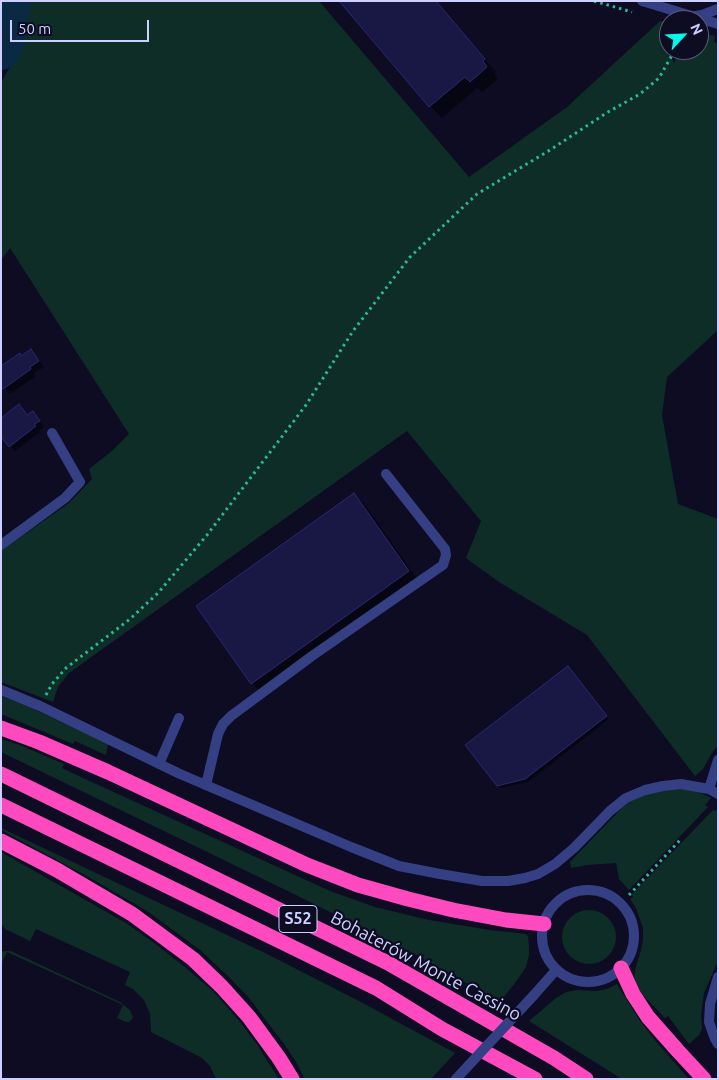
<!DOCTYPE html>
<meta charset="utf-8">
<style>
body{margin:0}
#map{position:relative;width:719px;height:1080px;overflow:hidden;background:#0d0c22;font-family:Ubuntu,sans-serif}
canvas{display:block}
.frame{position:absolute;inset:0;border:2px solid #ced0ff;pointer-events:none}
.north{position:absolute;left:659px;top:10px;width:50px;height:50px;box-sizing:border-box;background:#0d0c22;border:1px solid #5a5a7a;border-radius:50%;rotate:65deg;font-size:14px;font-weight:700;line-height:20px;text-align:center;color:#ced0ff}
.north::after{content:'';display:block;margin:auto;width:18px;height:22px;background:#00f9e8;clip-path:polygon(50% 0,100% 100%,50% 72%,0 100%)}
.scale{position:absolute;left:10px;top:20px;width:139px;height:22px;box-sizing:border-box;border:2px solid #ced0ff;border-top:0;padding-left:6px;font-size:15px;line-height:18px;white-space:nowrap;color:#ced0ff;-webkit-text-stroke:4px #0d0c22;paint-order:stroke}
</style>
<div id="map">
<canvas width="719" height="1080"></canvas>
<div class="frame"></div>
<div class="north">N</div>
<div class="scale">50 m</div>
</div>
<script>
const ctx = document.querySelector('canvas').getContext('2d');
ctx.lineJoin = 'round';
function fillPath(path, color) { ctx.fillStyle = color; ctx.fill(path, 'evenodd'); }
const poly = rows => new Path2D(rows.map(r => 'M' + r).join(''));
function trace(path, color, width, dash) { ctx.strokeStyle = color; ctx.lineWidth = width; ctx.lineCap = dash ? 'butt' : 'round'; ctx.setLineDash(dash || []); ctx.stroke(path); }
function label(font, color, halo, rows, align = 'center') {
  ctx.font = font + ' Ubuntu,sans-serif'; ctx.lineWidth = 4.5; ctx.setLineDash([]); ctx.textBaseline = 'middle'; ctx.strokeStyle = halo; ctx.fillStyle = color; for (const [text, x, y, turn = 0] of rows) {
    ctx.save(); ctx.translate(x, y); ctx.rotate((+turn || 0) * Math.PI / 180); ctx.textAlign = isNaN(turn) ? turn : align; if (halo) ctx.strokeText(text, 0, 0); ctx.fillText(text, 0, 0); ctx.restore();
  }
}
const green = poly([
 [28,1,319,1,469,177,567,107,660,21,669,24,669,53,674,63,680,50,699,50,699,32,715,36,714,42,718,43,718,330,667,377,662,415,678,504,718,519,718,746,713,751,703,769,695,776,587,635,499,582,466,558,481,521,407,431,69,673,58,687,53,702,1,682,1,551,69,503,92,479,89,469,112,451,129,434,10,248,1,260,1,83,12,63,26,21],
 [1,696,27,706,108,744,106,755,75,741,73,744,1,714],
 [1,739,20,745,64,764,62,768,83,778,330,891,375,907,429,920,489,930,526,934,528,937,529,947,529,955,526,967,518,979,500,1002,416,955,298,896,1,752],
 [680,788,697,791,711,798,705,805,708,807,629,890,619,879,616,863,587,865,571,868,570,862,619,811,631,801,646,794],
 [718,808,718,961,704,993,701,1015,702,1029,699,1035,689,1044,668,1016,665,1018,642,994,637,985,634,977,635,970,641,950,643,940,643,928,636,908,630,899,633,897,632,894,713,810,715,811],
 [1,828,263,952,359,1001,455,1053,431,1079,305,1079,296,1062,284,1044,249,998,229,977,200,950,147,911,85,875,1,830],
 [1,852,126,923,157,945,186,968,214,992,240,1022,256,1043,279,1079,216,1079,210,1066,202,1058,151,1032,150,1014,144,1000,133,989,125,985,130,972,36,929,30,941,5,929,1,923],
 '562 937a27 27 0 1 1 54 0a27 27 0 1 1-54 0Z',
 [4,951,11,951,120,1002,130,1010,133,1018,129,1022,126,1022,117,1018,123,1005,7,952,1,964,1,953],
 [617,984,638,1018,653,1038,689,1079,622,1079,529,1021,556,998,566,992,577,990,596,991,607,989]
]);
const shadow = poly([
 [341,1,436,1,496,72,494,73,498,79,482,92,477,88,442,118,430,106],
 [31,351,36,356,44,367,34,373,36,376,10,394,1,384,20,355,22,357],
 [19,406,28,416,38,419,44,427,39,431,40,432,15,451,10,446],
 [354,495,366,506,420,583,264,695,252,683,198,606],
 [571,670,609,719,528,782,500,788,498,785]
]);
const river = poly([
 [1,53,6,45,14,1]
]);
const building = poly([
 [339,1,436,1,485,59,483,61,487,67,470,82,465,77,429,107,339,1],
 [31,349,39,361,30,367,31,369,3,389,1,386,1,366,20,353,21,356,31,349],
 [19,404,27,415,33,411,40,421,34,424,36,426,9,447,1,437,1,418,19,404],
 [354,493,409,571,251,684,196,606,354,493],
 [568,666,607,716,525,779,497,786,465,745,568,666]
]);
const path = poly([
 [594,1,632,12],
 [46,695,52,684,66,668,130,619,158,593,207,535,306,405,353,331,410,257,477,194,550,150,608,112,640,94,659,78,675,50],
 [629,895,681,839]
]);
const service = poly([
 [642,1,718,24],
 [695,16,702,15,718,9],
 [1,545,65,498,80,482,52,433],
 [159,764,179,718],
 [206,785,218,734,223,724,231,716,312,656,443,565,446,555,445,549,386,474],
 [709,789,718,760]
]);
const minor = poly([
 [1,690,40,706,180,774,351,847,399,866,440,874,482,881,508,881,525,878,538,874,555,864,574,848,610,811,626,798,645,790,663,786,681,784,709,789,718,794],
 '542 936a46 46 0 1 1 92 0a46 46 0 1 1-92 0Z',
 [718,977,710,1004,709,1022,715,1039,718,1044],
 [534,995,556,970]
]);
const motorway = poly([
 [1,728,39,742,108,772,307,865,358,885,408,899,453,910,506,920,544,924],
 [1,774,388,963,554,1058,586,1079],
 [1,805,376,988,442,1029,535,1079],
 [1,841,57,870,132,914,193,959,222,987,249,1017,279,1058,292,1079],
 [621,968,633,994,648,1017,678,1051,704,1079]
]);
const minorBridge = poly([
 [456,1079,534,995]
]);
const shields = [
 [298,919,38]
];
const shieldNames = [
 ["S52",298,919]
];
const streetNames = [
 ["Bohaterów Monte Cassino",426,966,28]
];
fillPath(green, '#0f2d27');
fillPath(shadow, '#0007');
trace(river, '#092945', 34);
fillPath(building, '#191844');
trace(building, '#2b2971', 1);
trace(path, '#29b898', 3, [2.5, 4]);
trace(service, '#353f84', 10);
trace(minor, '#353f84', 10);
trace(motorway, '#ff49bf', 15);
trace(minorBridge, '#353f84', 10);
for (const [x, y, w] of shields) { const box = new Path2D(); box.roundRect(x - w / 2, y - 13.5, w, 27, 4); ctx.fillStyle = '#0d0c22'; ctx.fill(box); trace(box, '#ced0ff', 1); }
label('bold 16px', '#ced0ff', null, shieldNames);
label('18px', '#ced0ff', '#0d0c22', streetNames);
</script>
